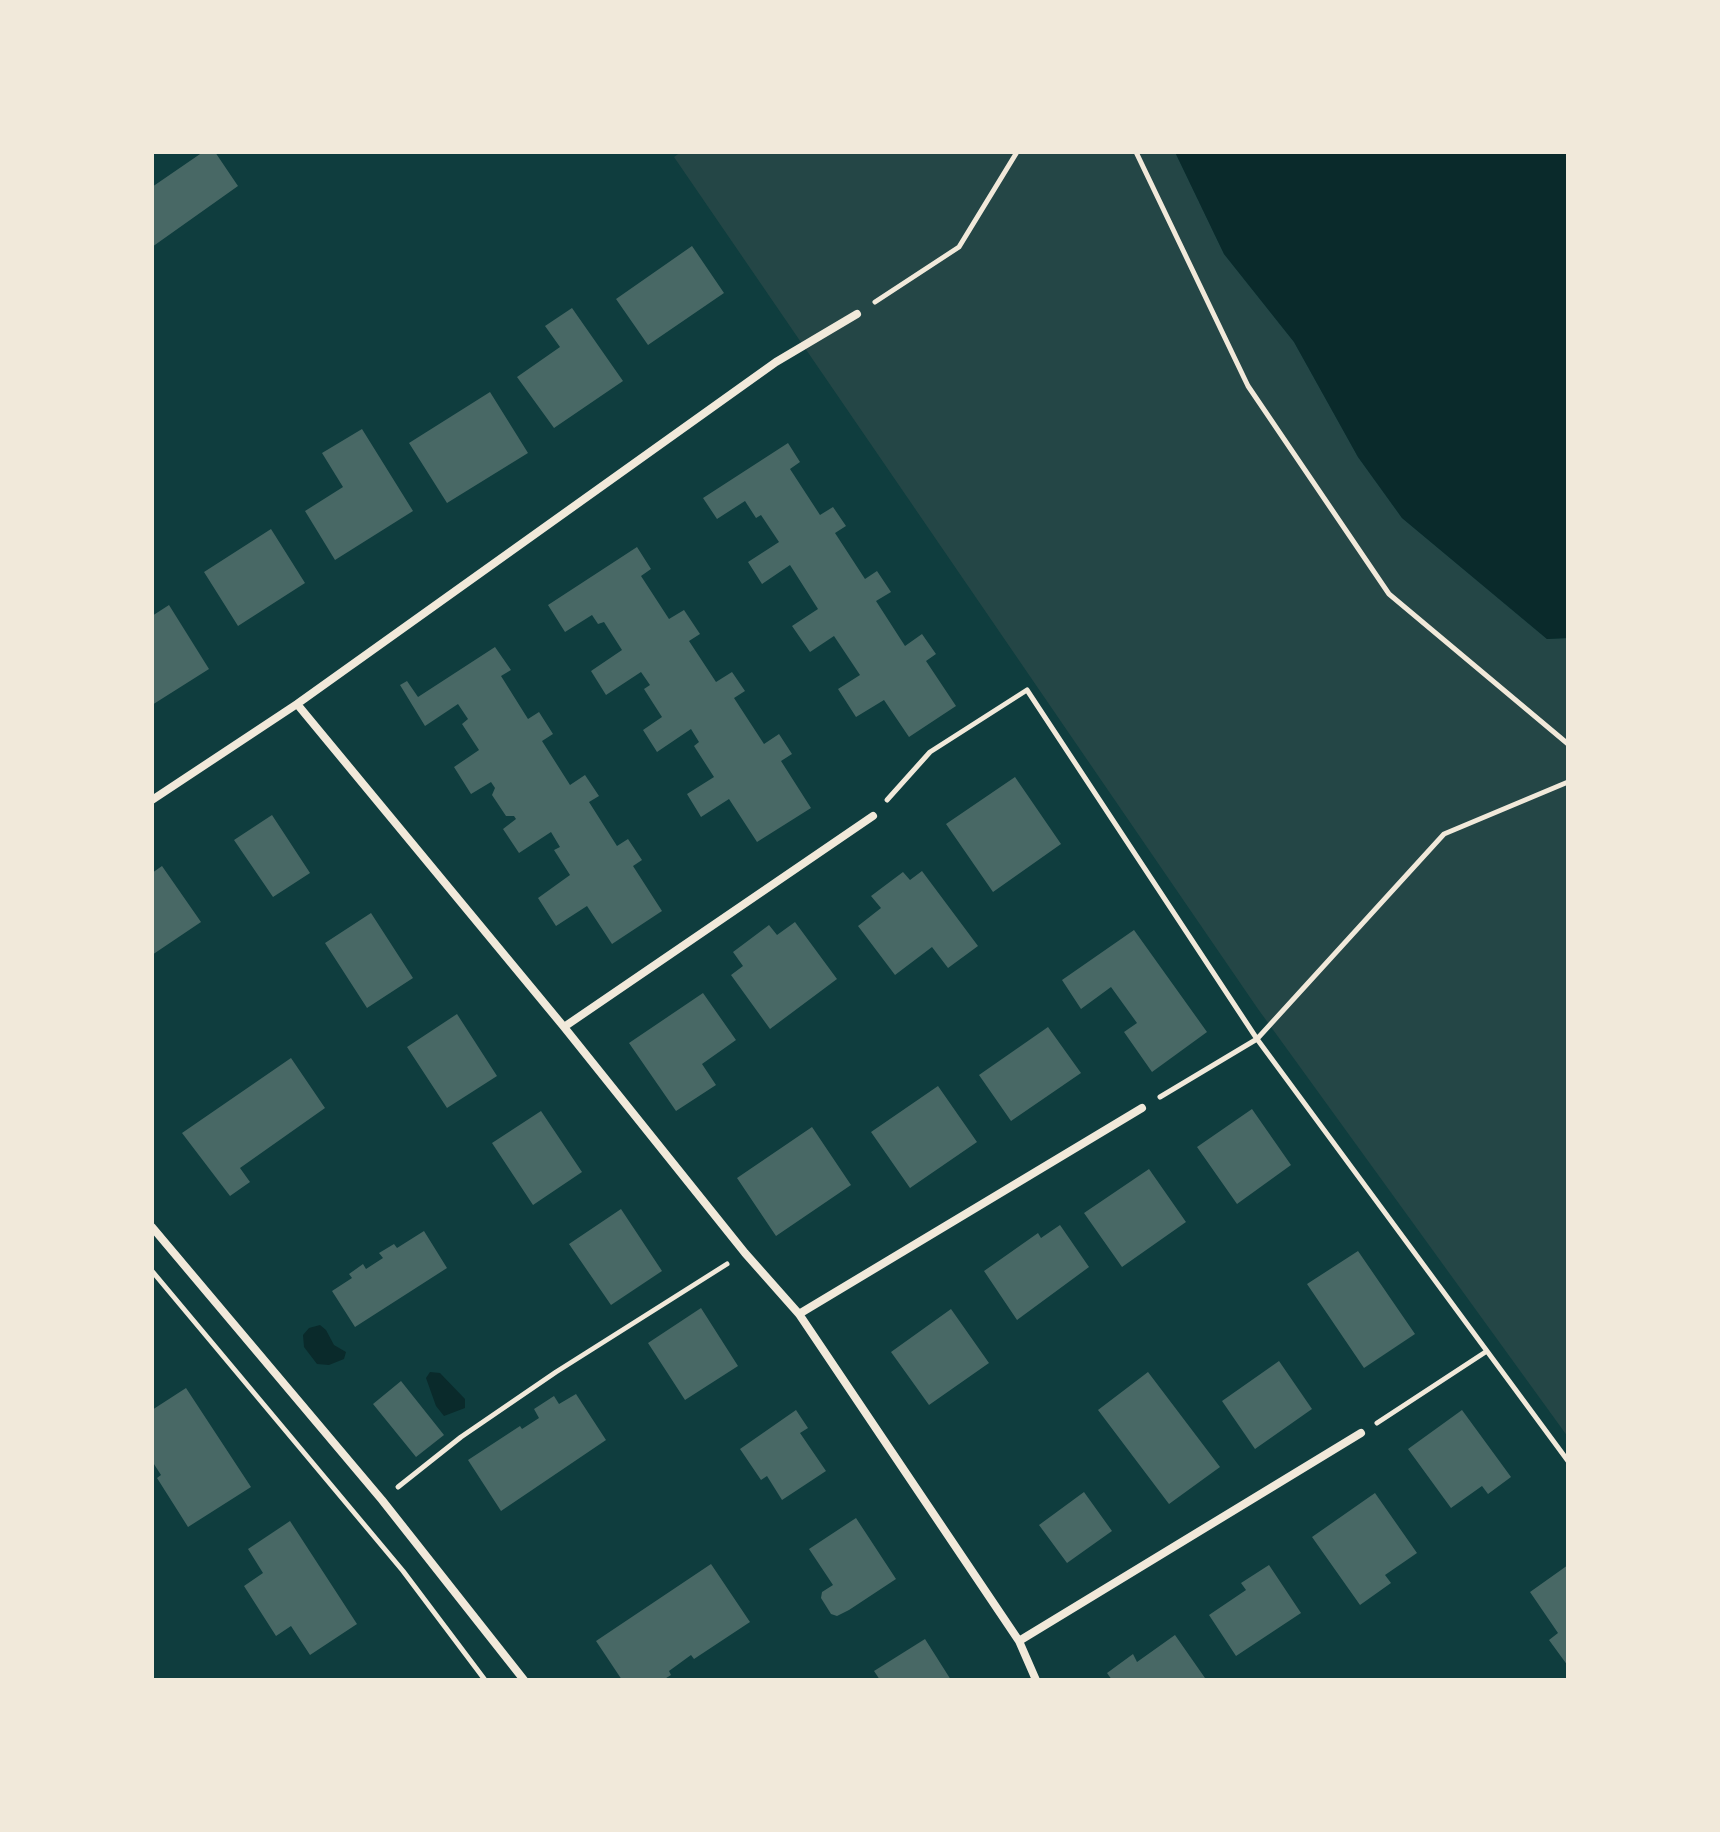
<!DOCTYPE html>
<style>
body{margin:0}
#map{position:relative;width:1720px;height:1832px;overflow:hidden;background:#0f3d3e;font-family:Montserrat,sans-serif}
canvas{display:block}
.frame{position:absolute;inset:0;border:154px solid #f1e9da;pointer-events:none}
</style>
<div id="map">
<canvas width="1720" height="1832"></canvas>
<div class="frame"></div>
</div>
<script>
const ctx = document.querySelector('canvas').getContext('2d');
ctx.lineJoin = 'round';
function fillPath(path, color) { ctx.fillStyle = color; ctx.fill(path, 'evenodd'); }
const poly = rows => new Path2D(rows.map(r => 'M' + r).join(''));
function trace(path, color, width, dash) { ctx.strokeStyle = color; ctx.lineWidth = width; ctx.lineCap = dash ? 'butt' : 'round'; ctx.setLineDash(dash || []); ctx.stroke(path); }
const green = poly([
 [681,152,1175,152,1224,254,1294,342,1358,457,1402,518,1547,639,1568,638,1568,1437,1258,1009,674,157]
]);
const water = poly([
 [1175,152,1568,152,1568,638,1547,639,1402,518,1358,457,1294,342,1224,254],
 [320,1325,326,1330,334,1345,346,1352,344,1359,329,1365,317,1364,304,1347,303,1335,309,1328],
 [430,1372,440,1373,465,1399,465,1408,444,1416,436,1406,426,1378]
]);
const building = poly([
 [203,152,215,152,238,186,152,247,152,187],
 [692,246,724,293,648,345,616,299],
 [572,308,623,381,554,428,517,377,560,347,545,326],
 [490,392,528,453,447,503,409,443],
 [362,429,413,511,335,560,305,511,343,487,322,453],
 [788,443,800,462,790,469,820,515,833,507,846,526,835,533,865,579,877,571,891,592,876,601,905,646,922,634,936,654,926,661,956,706,909,737,884,700,856,717,838,689,860,675,834,636,810,652,792,626,818,609,790,565,762,584,748,562,779,542,761,515,756,518,745,501,717,519,703,498],
 [271,529,305,583,238,626,204,572],
 [637,547,651,569,641,576,669,619,684,610,700,634,689,641,716,682,732,672,745,691,734,698,764,744,779,734,792,754,781,761,811,808,757,842,729,799,701,817,687,794,714,777,694,746,699,742,691,729,657,752,643,730,662,717,644,689,650,685,641,672,606,695,591,671,622,650,604,622,598,624,592,615,565,632,548,605],
 [169,605,209,669,152,705,152,616],
 [495,647,511,670,501,676,528,719,539,712,553,734,542,741,570,785,585,775,599,796,589,802,617,846,628,839,642,860,633,866,662,911,612,944,587,906,556,926,538,898,570,875,554,850,560,847,551,832,519,853,503,829,516,819,514,816,506,816,492,795,495,788,491,782,471,794,454,767,479,750,462,724,468,719,458,704,425,726,400,685,407,681,418,697],
 [1015,777,1061,844,993,892,946,824],
 [272,815,310,873,273,897,234,840],
 [162,866,201,922,152,955,152,873],
 [922,871,978,946,948,968,932,947,895,975,858,926,881,908,871,896,903,872,910,880],
 [371,913,413,978,367,1008,325,943],
 [795,922,837,979,770,1029,731,975,743,966,733,952,769,925,777,935],
 [1134,930,1207,1032,1152,1072,1124,1032,1137,1023,1111,987,1081,1009,1062,980],
 [703,993,736,1040,702,1064,716,1085,676,1111,629,1043],
 [457,1014,497,1076,447,1108,407,1047],
 [1048,1027,1081,1073,1011,1121,979,1075],
 [291,1058,325,1108,240,1168,250,1182,230,1196,182,1133],
 [938,1086,977,1142,910,1188,871,1132],
 [1252,1109,1291,1165,1237,1204,1197,1147],
 [541,1111,582,1172,533,1205,492,1143],
 [812,1127,851,1185,776,1236,737,1178],
 [1149,1169,1186,1222,1122,1267,1084,1213],
 [621,1209,662,1271,611,1305,569,1244],
 [1060,1225,1089,1267,1017,1320,984,1271,1038,1233,1041,1238],
 [424,1231,447,1268,355,1327,332,1291,352,1278,349,1274,363,1264,366,1269,383,1258,379,1253,394,1244,397,1248],
 [1358,1251,1415,1334,1364,1368,1307,1284],
 [701,1308,738,1366,685,1400,648,1343],
 [951,1309,989,1363,929,1405,891,1352],
 [1279,1361,1312,1409,1255,1449,1222,1401],
 [1148,1372,1220,1467,1169,1504,1098,1410],
 [401,1381,444,1435,416,1457,373,1404],
 [186,1388,251,1487,188,1527,157,1478,161,1475,152,1461,152,1410],
 [576,1394,606,1440,501,1511,468,1460,520,1426,522,1429,539,1418,534,1409,554,1396,559,1404],
 [796,1410,808,1428,800,1433,826,1471,782,1500,767,1476,761,1480,740,1449],
 [1462,1410,1511,1477,1488,1494,1482,1486,1451,1508,1408,1449],
 [1084,1492,1112,1531,1067,1563,1039,1525],
 [1375,1493,1417,1553,1385,1575,1391,1583,1360,1605,1312,1537],
 [856,1518,896,1579,849,1610,837,1616,831,1614,821,1598,822,1592,833,1585,809,1549],
 [290,1521,357,1624,310,1655,291,1626,276,1636,244,1586,263,1573,248,1549],
 [711,1564,750,1622,694,1659,691,1655,669,1671,671,1675,663,1680,622,1680,596,1641],
 [1269,1565,1301,1613,1236,1656,1209,1615,1246,1590,1241,1583],
 [1568,1565,1568,1666,1549,1640,1558,1633,1530,1592],
 [1175,1635,1205,1678,1203,1680,1112,1680,1107,1673,1133,1654,1137,1662],
 [925,1639,951,1680,880,1680,874,1671]
]);
const path = poly([
 [1136,152,1248,386,1389,594,1568,744],
 [875,302,959,247,1017,152],
 [887,800,930,752,1027,690,1257,1039,1568,1461],
 [1160,1097,1257,1039,1444,834,1568,782],
 [152,1271,403,1571,485,1680],
 [1377,1423,1487,1351],
 [398,1487,461,1437,556,1372,727,1264]
]);
const minor = poly([
 [297,704,564,1027,745,1253,799,1314,1019,1641,1036,1680],
 [152,800,297,704,776,362,857,314],
 [564,1027,873,816],
 [152,1227,382,1500,524,1680],
 [799,1314,1142,1108],
 [1019,1641,1361,1433]
]);
fillPath(green, '#244646');
fillPath(water, '#0a2a2b');
fillPath(building, '#486865');
trace(path, '#f1e9da', 5);
trace(minor, '#f1e9da', 8);
</script>
